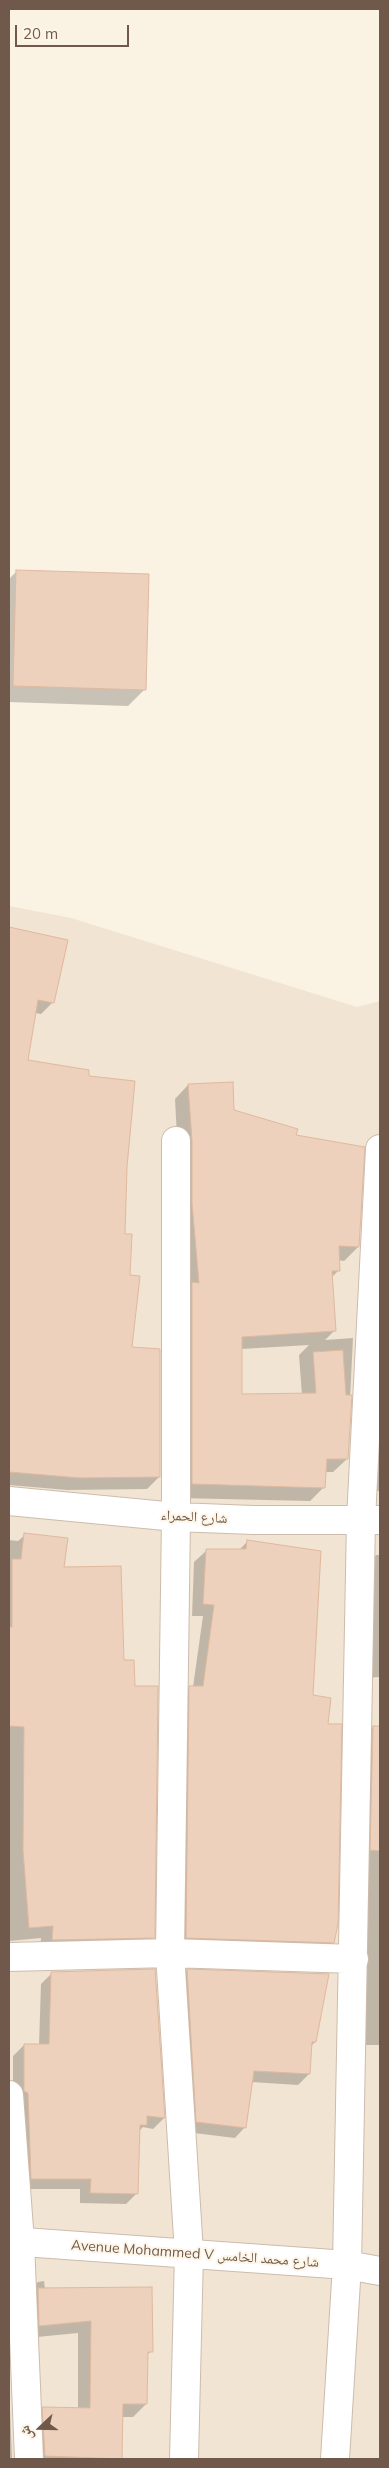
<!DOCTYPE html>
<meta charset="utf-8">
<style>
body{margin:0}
#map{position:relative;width:389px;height:2468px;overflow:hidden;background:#faf2e3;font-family:Mulish,"Noto Naskh Arabic",sans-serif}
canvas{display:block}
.frame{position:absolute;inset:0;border:10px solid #70594b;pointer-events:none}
.north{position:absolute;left:15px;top:2403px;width:50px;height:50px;-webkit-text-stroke:4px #fdf6e8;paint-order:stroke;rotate:249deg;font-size:14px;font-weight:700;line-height:20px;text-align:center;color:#70594b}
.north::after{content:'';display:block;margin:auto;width:18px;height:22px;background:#70594b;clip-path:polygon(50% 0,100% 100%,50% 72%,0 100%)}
.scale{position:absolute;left:15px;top:25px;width:114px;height:22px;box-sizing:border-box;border:2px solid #70594b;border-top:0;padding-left:6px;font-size:15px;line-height:18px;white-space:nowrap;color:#70594b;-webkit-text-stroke:4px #fdf6e8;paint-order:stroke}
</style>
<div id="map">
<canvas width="389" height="2468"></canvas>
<div class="frame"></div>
<div class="north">ش</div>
<div class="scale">20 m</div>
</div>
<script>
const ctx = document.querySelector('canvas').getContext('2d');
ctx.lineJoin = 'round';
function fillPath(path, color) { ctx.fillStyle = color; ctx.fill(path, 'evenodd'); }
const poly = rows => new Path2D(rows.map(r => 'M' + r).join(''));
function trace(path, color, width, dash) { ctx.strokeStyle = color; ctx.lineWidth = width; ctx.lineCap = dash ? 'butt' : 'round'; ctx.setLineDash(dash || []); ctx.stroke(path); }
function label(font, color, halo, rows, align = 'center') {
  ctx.font = font + ' Mulish,"Noto Naskh Arabic",sans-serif'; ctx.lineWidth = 4; ctx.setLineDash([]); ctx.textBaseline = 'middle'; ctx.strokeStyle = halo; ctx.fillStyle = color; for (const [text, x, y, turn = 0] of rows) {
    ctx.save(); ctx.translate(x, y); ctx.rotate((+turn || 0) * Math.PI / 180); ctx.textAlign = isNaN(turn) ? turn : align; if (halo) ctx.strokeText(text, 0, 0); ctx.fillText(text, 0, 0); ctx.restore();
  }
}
const residential = poly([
 [9,906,71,918,357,1007,380,1001,380,2459,9,2459]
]);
const shadow = poly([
 [17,571,145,689,128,706,9,702,9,579],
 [9,928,67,941,53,1002,41,1014,35,1013,27,1061,87,1077,125,1167,123,1235,128,1276,130,1348,159,1477,147,1489,67,1490,9,1485],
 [188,1085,233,1111,294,1136,358,1247,344,1261,338,1260,339,1270,331,1278,335,1330,325,1340,353,1338,347,1459,333,1472,325,1472,324,1487,310,1501,178,1498,178,1155,175,1099],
 [309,1345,299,1355,302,1395,241,1396,241,1349],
 [380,1342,380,1491,368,1491],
 [25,1535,63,1568,122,1661,153,1937,141,1950,40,1952,41,1938,9,1941,9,1540,18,1541],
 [247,1542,311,1696,333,1942,321,1954,175,1949,178,1699,190,1687,193,1687,203,1616,192,1616,194,1562,206,1551,238,1551],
 [376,1555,380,1555,380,1677,363,1678,365,1567],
 [373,1727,380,1727,380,2045,362,2045,363,1738],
 [187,1970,315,2042,310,2047,309,2074,298,2085,251,2082,245,2127,235,2138,186,2132,177,1981],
 [52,1973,164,2118,153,2129,143,2127,138,2132,137,2193,126,2204,80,2203,80,2189,20,2189,13,2103,13,2056,24,2045,39,2045,41,1984],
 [44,2281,45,2289,151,2351,146,2356,146,2404,133,2417,121,2417,121,2459,32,2459,30,2421,43,2409,78,2409,78,2333,27,2338,25,2294,38,2282],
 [9,2408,10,2408,12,2459,9,2459]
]);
const building = poly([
 [16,570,149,574,146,690,13,686,16,570],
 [9,927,68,940,54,1003,38,1000,28,1060,89,1070,89,1076,135,1081,127,1167,125,1234,132,1234,130,1275,140,1276,132,1347,160,1349,160,1477,80,1478,9,1472,9,927],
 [233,1082,234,1110,298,1129,296,1135,365,1147,359,1247,339,1246,340,1271,332,1271,336,1331,242,1337,242,1394,316,1393,313,1352,343,1350,346,1395,352,1395,348,1459,327,1459,325,1488,192,1484,192,1282,199,1283,192,1203,192,1141,188,1084,233,1082],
 [24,1533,68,1538,64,1567,121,1566,124,1660,134,1660,135,1686,158,1686,155,1938,52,1940,53,1926,29,1928,23,1850,24,1727,9,1726,9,1627,12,1627,12,1559,21,1559,24,1533],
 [247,1540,321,1551,313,1695,331,1698,328,1724,342,1724,338,1924,334,1943,186,1938,189,1686,203,1686,214,1605,203,1604,206,1549,246,1549,247,1540],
 [373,1726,380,1726,380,1851,370,1850,373,1726],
 [155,1969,165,2118,147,2116,147,2125,140,2125,138,2194,90,2193,91,2179,31,2179,28,2093,24,2091,24,2044,49,2044,51,1972,155,1969],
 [187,1969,329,1974,316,2042,312,2042,310,2074,254,2071,246,2128,196,2122,187,1969],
 [152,2287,153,2352,148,2352,147,2404,123,2404,122,2459,45,2456,42,2407,90,2408,91,2321,39,2326,38,2288,152,2287]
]);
const minor = poly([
 [176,1141,176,1517,170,1953,189,2253,184,2459],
 [9,1501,176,1517,253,1520,380,1520],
 [9,1957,170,1953,354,1959],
 [9,2095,20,2242,29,2459],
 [9,2241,347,2265,380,2271],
 [335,2459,347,2265,361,1519,380,1149]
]);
const streetNames = [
 ["شارع الحمراء",194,1517,3],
 ["Avenue Mohammed V شارع محمد الخامس",195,2254,4]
];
fillPath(residential, '#f1e4d2');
fillPath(shadow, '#0003');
fillPath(building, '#edd1bc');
trace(building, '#dfb99e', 1);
trace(minor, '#cdbcad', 30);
trace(minor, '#fff', 28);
label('14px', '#70594b', '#fdf6e8', streetNames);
</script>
